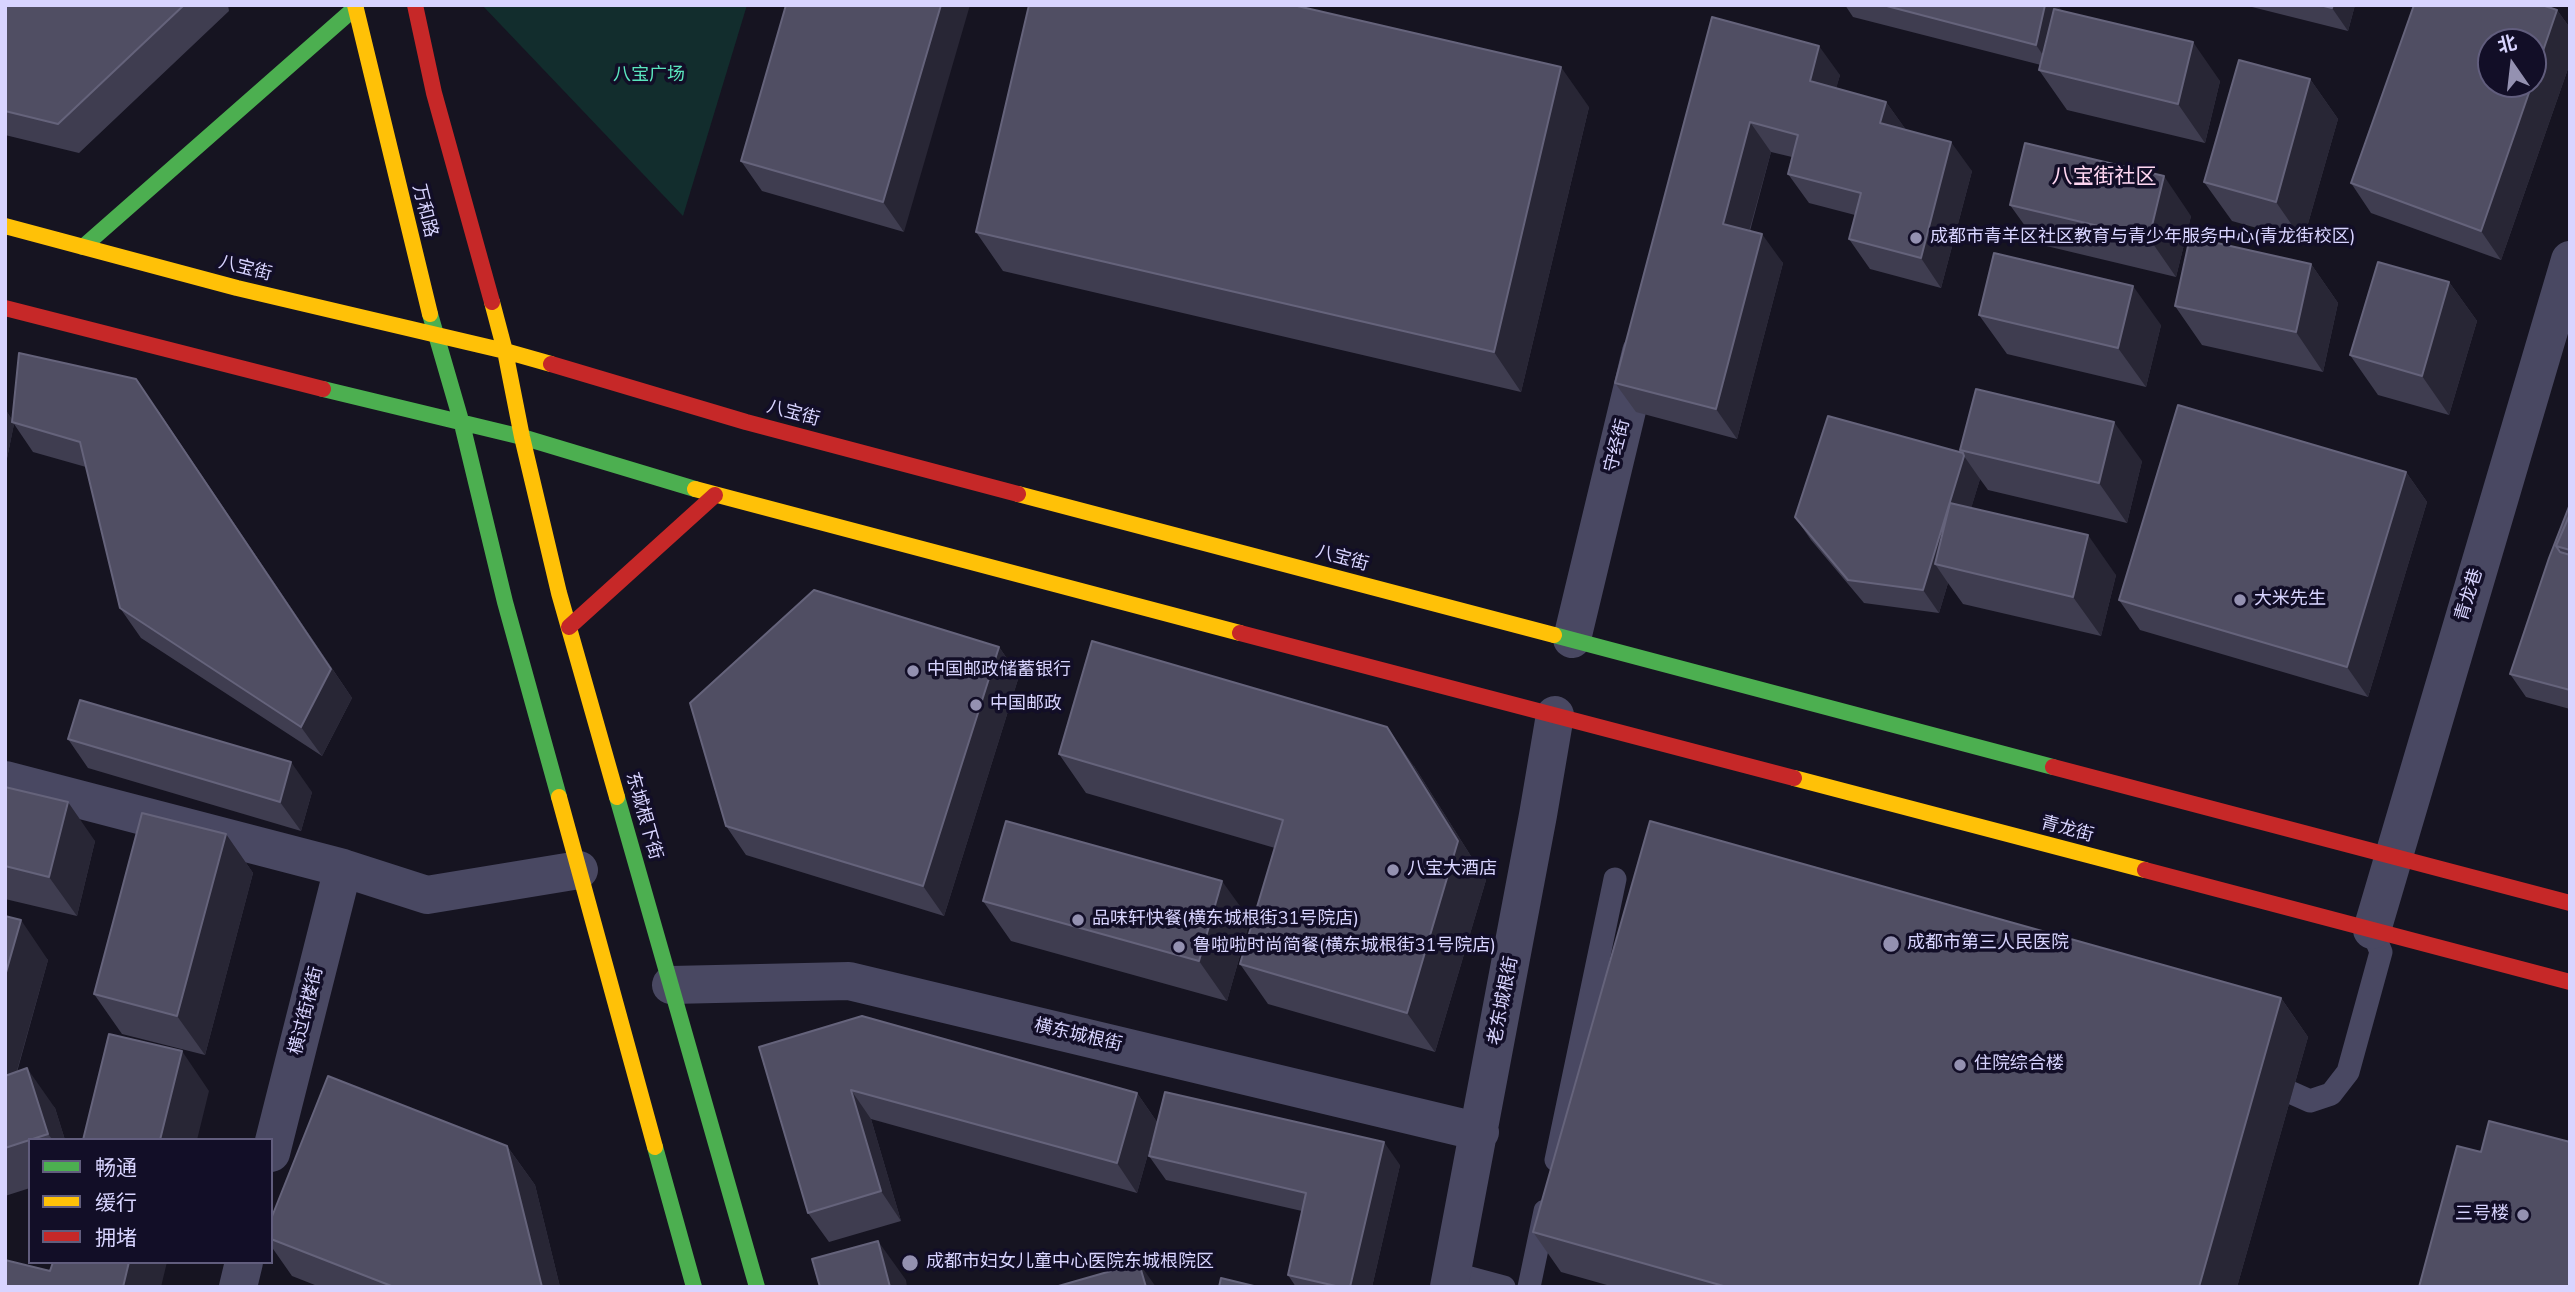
<!DOCTYPE html>
<meta charset="utf-8">
<style>
body{margin:0}
#map{position:relative;width:2575px;height:1292px;overflow:hidden;background:#161421;font-family:"Nunito Sans","Noto Sans SC",sans-serif}
canvas{display:block}
.frame{position:absolute;inset:0;border:7px solid #d8d4ff;pointer-events:none}
.legend{position:absolute;left:28px;top:1138px;width:245px;height:126px;box-sizing:border-box;background:#120e27;border:2px solid #615d7d;margin:0;padding:9px 12px;list-style:none;font-size:21px;color:#d8d4ff}
.legend li{display:flex;align-items:center;gap:14px;height:35px}
.legend b{width:35px;border:2px solid #615d7d}
.north{position:absolute;left:2477px;top:28px;width:70px;height:70px;box-sizing:border-box;background:#120e27;border:2px solid #615d7d;border-radius:50%;rotate:346deg;font-size:19px;font-weight:700;line-height:28px;text-align:center;color:#d8d4ff}
.north::after{content:'';display:block;margin:auto;width:24px;height:32px;background:#9491b1;clip-path:polygon(50% 0,100% 100%,50% 72%,0 100%)}
</style>
<div id="map">
<canvas width="2575" height="1292"></canvas>
<div class="frame"></div>
<ul class="legend">
<li><b style="height:9px;background:#4caf50"></b>畅通</li>
<li><b style="height:9px;background:#ffc107"></b>缓行</li>
<li><b style="height:9px;background:#c62828"></b>拥堵</li>
</ul>
<div class="north">北</div>
</div>
<script>
const ctx = document.querySelector('canvas').getContext('2d');
ctx.lineJoin = 'round';
function fillPath(path, color) { ctx.fillStyle = color; ctx.fill(path, 'evenodd'); }
const poly = rows => new Path2D(rows.map(r => 'M' + r).join(''));
function trace(path, color, width, dash) { ctx.strokeStyle = color; ctx.lineWidth = width; ctx.lineCap = dash ? 'butt' : 'round'; ctx.setLineDash(dash || []); ctx.stroke(path); }
function label(font, color, halo, rows, align = 'center') {
  ctx.font = font + ' "Nunito Sans","Noto Sans SC",sans-serif'; ctx.lineWidth = 7; ctx.setLineDash([]); ctx.textBaseline = 'middle'; ctx.strokeStyle = halo; ctx.fillStyle = color; for (const [text, x, y, turn = 0] of rows) {
    ctx.save(); ctx.translate(x, y); ctx.rotate((+turn || 0) * Math.PI / 180); ctx.textAlign = isNaN(turn) ? turn : align; if (halo) ctx.strokeText(text, 0, 0); ctx.fillText(text, 0, 0); ctx.restore();
  }
}
const green = poly([
 [482,5,747,5,683,216]
]);
const lane = poly([
 [2292,1093,2310,1101,2331,1094,2348,1072,2381,952,2372,930],
 [1556,1160,1615,879],
 [1452,1273,1504,1287],
 [1529,1287,1545,1211]
]);
const street = poly([
 [1572,639,1641,352],
 [5,780,343,868,427,895,579,870],
 [2372,930,2570,260],
 [671,985,849,981,1480,1132],
 [271,1153,343,868],
 [238,1287,244,1262],
 [1449,1287,1538,815,1555,715]
]);
const fast = poly([
 [83,247,356,7],
 [430,314,462,424,505,602,559,797],
 [323,389,522,437,695,489],
 [1554,635,2053,767],
 [617,797,757,1287],
 [655,1147,694,1287]
]);
const slow = poly([
 [355,5,430,314],
 [5,226,237,288,505,351,551,364],
 [492,302,505,351,522,437,559,593,617,797],
 [695,489,1240,633],
 [1018,494,1554,635],
 [1794,778,2145,870],
 [559,797,655,1147]
]);
const jam = poly([
 [415,5,434,93,492,302],
 [5,308,323,389],
 [551,364,746,422,1018,494],
 [569,627,715,495],
 [1240,633,1794,778],
 [2053,767,2570,903],
 [2145,870,2570,982]
]);
const wall = poly([
 [5,5,228,5,229,11,79,153,5,135],
 [786,5,904,232,762,191,741,161],
 [1845,5,2058,5,2061,11,2220,81,2205,143,2067,110,2039,70,2041,65,1853,17],
 [2244,5,2355,5,2348,31],
 [2557,10,2570,28,2570,63,2501,260,2371,213,2351,183],
 [1712,17,1840,75,1836,88,1886,102,1906,130,1972,171,1941,288,1870,269,1849,239,1855,215,1809,203,1788,174,1792,157,1771,152,1750,231,1783,263,1737,439,1636,412,1615,383],
 [2310,79,2338,119,2303,241,2232,221,2204,182],
 [1589,107,1521,392,1003,271,976,232],
 [2010,205,2191,216,2176,277,2038,244],
 [2311,264,2338,303,2323,372,2202,345,2175,306],
 [2449,282,2477,321,2449,415,2378,395,2350,355],
 [1979,315,2161,325,2146,387,2007,354],
 [5,409,12,420,157,409,352,698,322,756,141,638,120,608,86,467,33,452,14,424,5,468],
 [1960,450,2142,461,2127,523,1988,490,1980,479,1971,508,2116,575,2101,636,1963,604,1948,583,1939,613,1864,603,1811,540,1795,517,1963,453],
 [2406,472,2427,502,2368,697,2140,630,2119,600],
 [2570,504,2570,709,2526,697,2510,674],
 [999,647,1019,676,944,916,746,855,726,826],
 [68,739,312,792,301,831,88,768],
 [1059,754,1414,766,1486,880,1435,1052,1268,1004,1240,964,1275,848,1086,793],
 [5,787,95,841,77,916,5,899],
 [226,834,253,873,205,1055,122,1034,94,994],
 [983,901,1250,920,1227,1001,1011,941],
 [5,916,48,960,17,1072,55,1108,65,1140,30,1140,30,1188,5,1196],
 [2281,998,2308,1037,2237,1287,1614,1287,1561,1272,1533,1232],
 [759,1047,1137,1093,1157,1122,1137,1193,871,1119,901,1221,829,1242,808,1213],
 [507,1146,535,1185,560,1287,320,1287,292,1276,271,1246,271,1219],
 [1149,1156,1400,1165,1372,1287,1296,1287,1288,1275,1302,1211,1166,1180]
]);
const shadedWall = poly([
 [941,5,970,5,904,232,883,202],
 [2045,5,2058,5,2064,15,2052,68,2036,45],
 [2333,5,2355,5,2348,31,2332,8],
 [2557,10,2570,28,2570,63,2501,260,2481,231,2532,84,2533,84,2533,80],
 [2193,42,2220,81,2205,143,2178,104],
 [1819,46,1840,75,1830,111,1810,81],
 [1561,67,1589,107,1521,392,1494,352],
 [2310,79,2338,119,2303,241,2276,202],
 [1886,102,1907,131,1880,123],
 [1750,122,1771,152,1743,253,1723,224],
 [1951,142,1972,171,1941,288,1921,258],
 [2164,176,2191,216,2176,277,2149,238],
 [1762,234,1783,263,1737,439,1716,409],
 [2311,264,2338,303,2323,372,2296,332],
 [2449,282,2477,321,2449,415,2422,376],
 [2133,286,2161,325,2146,387,2118,348],
 [136,379,352,698,322,756,301,727],
 [5,409,14,422,12,422,14,424,5,468],
 [2114,422,2142,461,2127,523,2099,483],
 [1964,456,1980,479,1953,569,1935,564,1948,583,1939,613,1923,590],
 [2406,472,2427,502,2368,697,2347,667],
 [2088,535,2116,575,2101,636,2073,597],
 [999,647,1019,676,944,916,923,886],
 [1387,727,1414,766,1486,880,1435,1052,1407,1013],
 [291,762,312,792,301,831,280,802],
 [68,802,95,841,77,916,49,877],
 [226,834,253,873,205,1055,177,1016],
 [1222,881,1250,920,1227,1001,1199,961],
 [21,920,48,960,5,1113,5,976],
 [2281,998,2308,1037,2237,1287,2199,1287],
 [182,1051,209,1091,197,1140,160,1140],
 [27,1068,55,1108,65,1140,53,1140,48,1134],
 [851,1090,871,1119,901,1221,881,1191],
 [1137,1093,1157,1122,1137,1193,1117,1163],
 [1384,1142,1400,1165,1372,1287,1350,1287],
 [507,1146,535,1185,560,1287,542,1287],
 [878,1241,906,1280,907,1287,890,1287],
 [129,1262,167,1262,161,1287,123,1287],
 [1139,1263,1156,1287,1146,1287]
]);
const building = poly([
 [5,5,184,5,58,124,5,111,5,5],
 [786,5,941,5,883,202,741,161,786,5],
 [1029,5,1293,5,1561,67,1494,352,976,232,1029,5],
 [1883,5,2045,5,2036,45,1883,5],
 [2320,5,2333,5,2332,8,2320,5],
 [2414,5,2542,5,2557,10,2533,80,2533,42,2491,42,2491,84,2532,84,2481,231,2351,183,2414,5],
 [2054,9,2193,42,2178,104,2039,70,2054,9],
 [1712,17,1819,46,1810,81,1886,102,1880,123,1951,142,1921,258,1849,239,1861,193,1788,174,1798,135,1750,122,1723,224,1762,234,1716,409,1615,383,1712,17],
 [2239,60,2310,79,2276,202,2204,182,2239,60],
 [2025,143,2164,176,2149,238,2010,205,2025,143],
 [2190,237,2311,264,2296,332,2175,306,2190,237],
 [1994,253,2133,286,2118,348,1979,315,1994,253],
 [2378,262,2449,282,2422,376,2350,355,2378,262],
 [19,353,136,379,331,669,301,727,120,608,80,442,12,422,19,353],
 [1976,389,2114,422,2099,483,1960,450,1976,389],
 [2178,405,2406,472,2347,667,2119,600,2178,405],
 [1828,416,1963,453,1964,456,1923,590,1848,580,1795,517,1828,416],
 [1950,503,2088,535,2073,597,1935,564,1950,503],
 [2570,504,2570,514,2556,546,2560,552,2570,555,2570,690,2510,674,2549,558,2570,504],
 [2570,514,2570,550,2556,546,2570,514],
 [814,590,999,647,923,886,726,826,690,703,814,590],
 [1092,641,1387,727,1458,841,1407,1013,1240,964,1283,820,1059,754,1092,641],
 [80,700,291,762,280,802,68,739,80,700],
 [5,787,68,802,49,877,5,866,5,787],
 [142,813,226,834,177,1016,94,994,142,813],
 [1006,821,1222,881,1199,961,983,901,1006,821],
 [1650,821,2281,998,2199,1287,1727,1287,1533,1232,1650,821],
 [5,916,21,920,5,976,5,916],
 [862,1016,1137,1093,1117,1163,851,1090,881,1191,808,1213,759,1047,862,1016],
 [109,1034,182,1051,160,1140,83,1140,109,1034],
 [27,1068,48,1134,5,1148,5,1076,27,1068],
 [328,1076,507,1146,542,1287,394,1287,271,1239,271,1219,328,1076],
 [1165,1092,1384,1142,1350,1287,1340,1287,1288,1275,1306,1193,1149,1156,1165,1092],
 [2489,1121,2570,1142,2570,1287,2419,1287,2457,1146,2481,1152,2489,1121],
 [878,1241,890,1287,820,1287,812,1259,878,1241],
 [5,1260,50,1271,53,1262,129,1262,123,1287,5,1287,5,1260],
 [1139,1263,1146,1287,1055,1287,1139,1263],
 [1221,1278,1258,1287,1219,1287,1221,1278]
]);
const markers = [
 [1916,238,7,"#9491b1"],
 [2240,600,7,"#9491b1"],
 [913,671,7,"#9491b1"],
 [976,705,7,"#9491b1"],
 [1393,870,7,"#9491b1"],
 [1078,920,7,"#9491b1"],
 [1891,944,9,"#9491b1"],
 [1179,947,7,"#9491b1"],
 [1960,1065,7,"#9491b1"],
 [2523,1215,7,"#9491b1"],
 [910,1263,9,"#9491b1"]
];
const parkNames = [
 ["八宝广场",649,76]
];
const streetNames = [
 ["万和路",424,211,76],
 ["八宝街",245,269,14],
 ["八宝街",793,414,15],
 ["守经街",1618,446,-76],
 ["八宝街",1342,559,15],
 ["青龙巷",2470,595,-73],
 ["东城根下街",643,816,74],
 ["青龙街",2067,830,15],
 ["老东城根街",1504,1001,-79],
 ["横过街楼街",307,1011,-76],
 ["横东城根街",1078,1036,13]
];
const poiNames = [
 ["成都市青羊区社区教育与青少年服务中心(青龙街校区)",1930,238],
 ["大米先生",2254,600],
 ["中国邮政储蓄银行",927,671],
 ["中国邮政",990,705],
 ["八宝大酒店",1407,870],
 ["品味轩快餐(横东城根街31号院店)",1092,920],
 ["成都市第三人民医院",1907,944],
 ["鲁啦啦时尚简餐(横东城根街31号院店)",1193,947],
 ["住院综合楼",1974,1065],
 ["三号楼",2509,1215,"right"],
 ["成都市妇女儿童中心医院东城根院区",926,1263]
];
const quarterNames = [
 ["八宝街社区",2104,178]
];
fillPath(green, '#122d2d');
trace(lane, '#494862', 23);
trace(street, '#494862', 38);
trace(fast, '#4caf50', 16);
trace(slow, '#ffc107', 16);
trace(jam, '#c62828', 16);
fillPath(wall, '#3f3d50');
fillPath(shadedWall, '#282635');
fillPath(building, '#504e63');
trace(building, '#65637b', 2);
for (const [x, y, r, color] of markers) { const dot = new Path2D(); dot.arc(x, y, r, 0, 2 * Math.PI); ctx.fillStyle = color; ctx.fill(dot); trace(dot, '#120e27', 2.5); }
label('18px', '#5ae5be', '#120e27', parkNames);
label('18px', '#d8d4ff', '#120e27', streetNames);
label('18px', '#d8d4ff', '#120e27', poiNames, 'left');
label('21px', '#ffd6f1', '#120e27', quarterNames);
</script>
